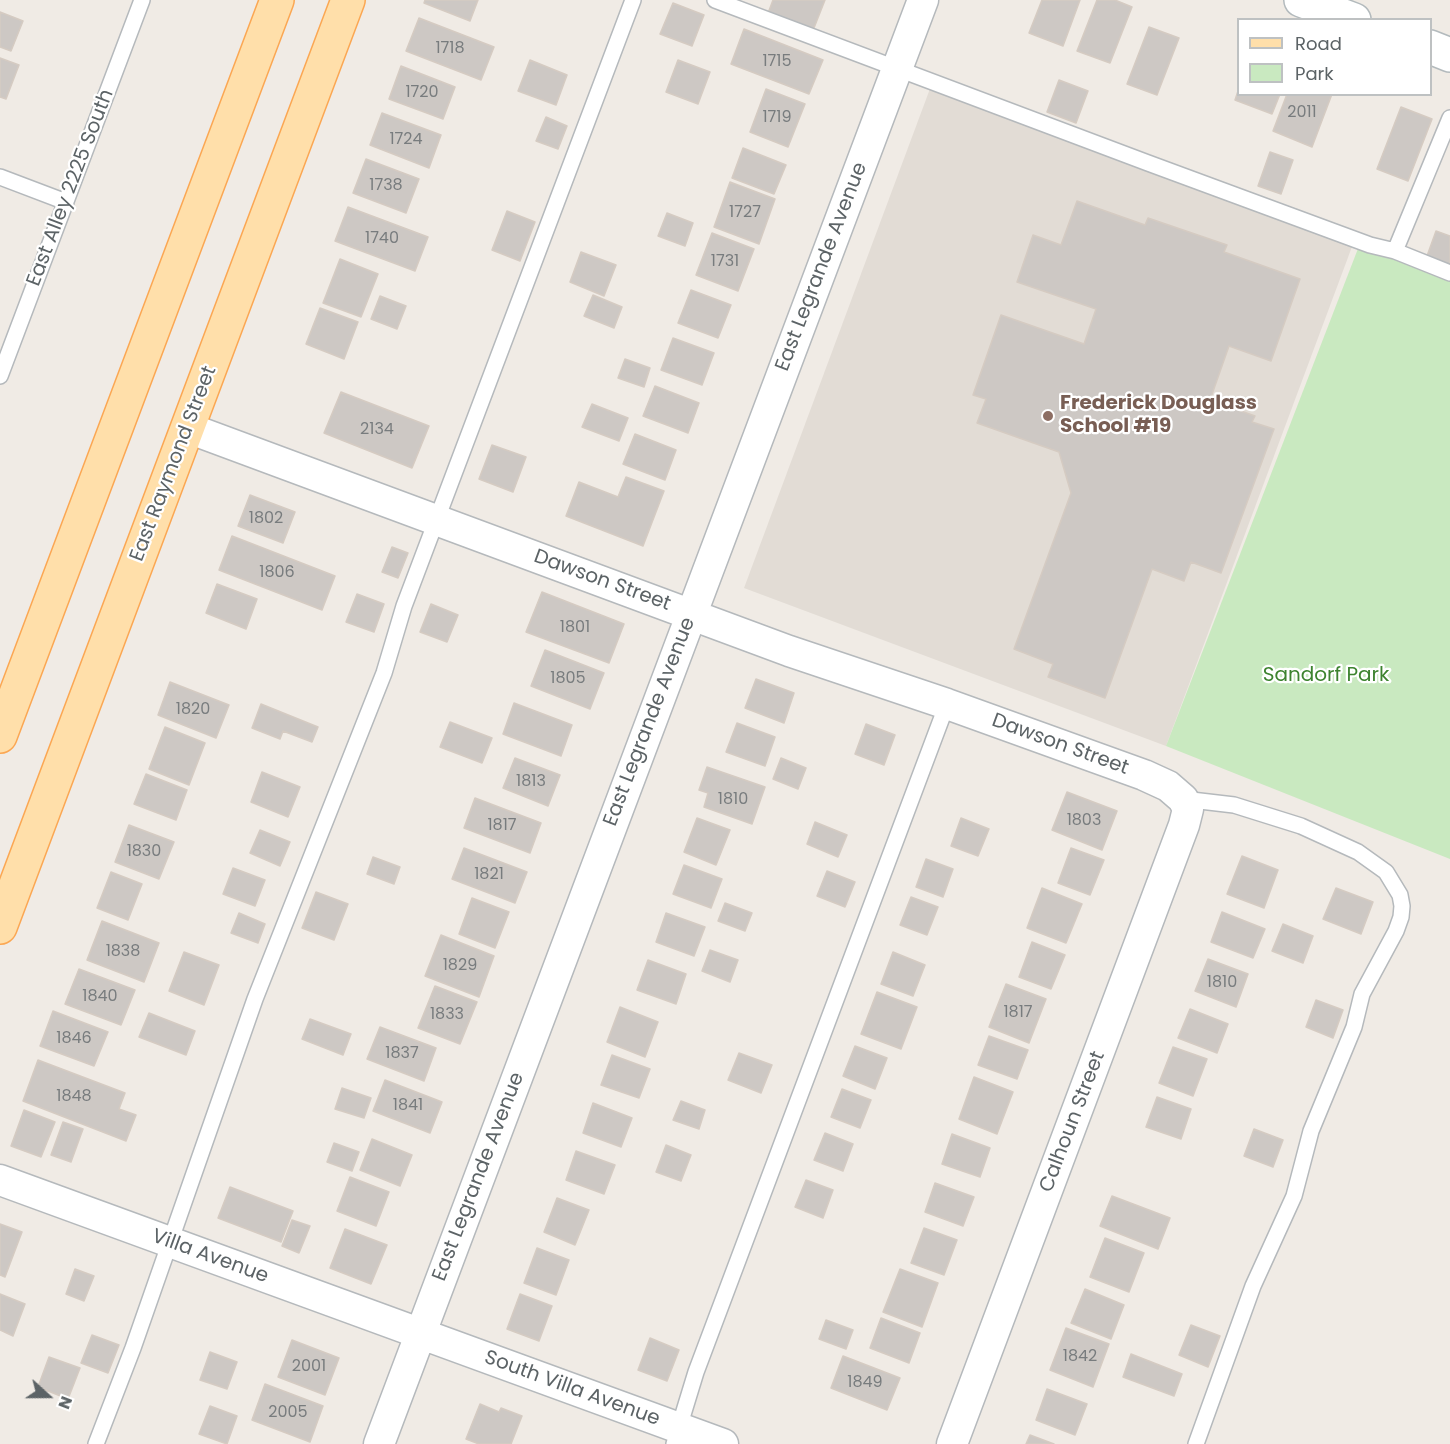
<!DOCTYPE html>
<style>
body{margin:0}
#map{position:relative;width:1450px;height:1444px;overflow:hidden;background:#f0ebe5;font-family:Poppins,sans-serif}
canvas{display:block}
.legend{position:absolute;left:1237px;top:18px;width:195px;height:78px;box-sizing:border-box;background:#fff;border:2px solid #bec1c2;margin:0;padding:8px 10px;list-style:none;font-size:18px;color:#5c6366}
.legend li{display:flex;align-items:center;gap:12px;height:30px}
.legend b{width:30px;border:2px solid #bec1c2}
.north{position:absolute;left:18px;top:1366px;width:60px;height:60px;-webkit-text-stroke:4px #fff;paint-order:stroke;rotate:111deg;font-size:16px;font-weight:700;line-height:24px;text-align:center;color:#5c6366}
.north::after{content:'';display:block;margin:auto;width:21px;height:27px;background:#5c6366;clip-path:polygon(50% 0,100% 100%,50% 72%,0 100%)}
</style>
<div id="map">
<canvas width="1450" height="1444"></canvas>
<ul class="legend">
<li><b style="height:8px;background:#ffdfaa"></b>Road</li>
<li><b style="height:16px;background:#c9e9c0"></b>Park</li>
</ul>
<div class="north">N</div>
</div>
<script>
const ctx = document.querySelector('canvas').getContext('2d');
ctx.lineJoin = 'round';
function fillPath(path, color) { ctx.fillStyle = color; ctx.fill(path, 'evenodd'); }
const poly = rows => new Path2D(rows.map(r => 'M' + r).join(''));
function trace(path, color, width, dash) { ctx.strokeStyle = color; ctx.lineWidth = width; ctx.lineCap = dash ? 'butt' : 'round'; ctx.setLineDash(dash || []); ctx.stroke(path); }
function label(font, color, halo, rows, align = 'center') {
  ctx.font = font + ' Poppins,sans-serif'; ctx.lineWidth = 4.5; ctx.setLineDash([]); ctx.textBaseline = 'middle'; ctx.strokeStyle = halo; ctx.fillStyle = color; for (const [text, x, y, turn = 0] of rows) {
    ctx.save(); ctx.translate(x, y); ctx.rotate((+turn || 0) * Math.PI / 180); ctx.textAlign = isNaN(turn) ? turn : align; if (halo) ctx.strokeText(text, 0, 0); ctx.fillText(text, 0, 0); ctx.restore();
  }
}
const education = poly([
 [931,86,1353,244,1166,746,744,588]
]);
const green = poly([
 [1359,246,1450,280,1450,859,1166,746]
]);
const building = poly([
 [425,0,478,0,470,21,424,3,425,0],
 [773,0,825,0,812,33,767,16,773,0],
 [1042,0,1080,0,1063,46,1029,33,1042,0],
 [1097,0,1115,0,1132,7,1110,63,1077,51,1097,0],
 [673,3,704,15,692,46,660,34,673,3],
 [0,12,23,21,11,51,0,47,0,12],
 [419,18,494,47,481,80,406,51,419,18],
 [1149,27,1179,38,1157,95,1127,84,1149,27],
 [744,29,823,60,809,94,731,64,744,29],
 [0,58,19,65,6,99,0,97,0,58],
 [530,60,567,75,556,105,518,91,530,60],
 [678,60,710,72,698,104,666,92,678,60],
 [401,66,455,87,443,119,389,99,401,66],
 [1059,80,1088,91,1076,123,1047,112,1059,80],
 [766,89,805,104,788,147,750,132,766,89],
 [1238,91,1238,94,1280,94,1272,114,1235,100,1238,91],
 [1287,94,1332,94,1312,147,1273,131,1287,94],
 [1401,107,1432,119,1408,181,1377,169,1401,107],
 [382,113,441,135,429,168,370,145,382,113],
 [546,117,567,126,558,149,536,141,546,117],
 [743,148,786,165,774,194,732,178,743,148],
 [1270,152,1293,160,1281,194,1258,186,1270,152],
 [366,159,419,179,406,213,353,193,366,159],
 [730,182,775,199,759,244,714,227,730,182],
 [1077,201,1145,225,1148,218,1227,245,1224,252,1300,279,1271,361,1229,346,1210,400,1255,416,1252,422,1274,429,1221,573,1191,562,1184,581,1152,569,1105,698,1048,677,1053,664,1014,649,1071,493,1059,452,977,423,986,399,973,395,1001,315,1084,344,1096,309,1017,282,1033,235,1061,245,1077,201],
 [348,207,428,237,415,271,335,241,348,207],
 [507,211,535,222,520,261,492,250,507,211],
 [667,213,693,223,685,246,658,236,667,213],
 [1436,231,1450,236,1450,265,1427,256,1436,231],
 [712,233,754,249,738,291,696,275,712,233],
 [581,252,616,265,604,296,570,282,581,252],
 [340,259,378,274,361,317,323,303,340,259],
 [691,290,731,305,718,338,678,323,691,290],
 [593,295,622,307,614,328,584,316,593,295],
 [380,296,406,306,397,329,371,319,380,296],
 [320,308,358,322,344,359,306,344,320,308],
 [673,338,714,353,702,385,661,370,673,338],
 [625,359,650,368,644,387,618,378,625,359],
 [655,386,699,403,688,433,643,416,655,386],
 [341,392,429,426,412,468,324,433,341,392],
 [592,404,628,418,619,441,582,427,592,404],
 [635,434,676,450,665,480,623,464,635,434],
 [492,445,526,457,513,492,479,479,492,445],
 [626,477,664,491,643,546,566,516,579,482,618,497,626,477],
 [250,495,295,512,283,543,238,526,250,495],
 [232,536,335,576,322,610,219,570,232,536],
 [392,547,408,553,398,578,382,572,392,547],
 [217,584,257,599,246,629,206,613,217,584],
 [542,592,624,624,609,663,526,632,542,592],
 [357,594,384,604,374,632,346,622,357,594],
 [431,604,458,615,447,642,420,632,431,604],
 [545,650,604,673,590,709,531,686,545,650],
 [756,679,794,693,784,723,745,708,756,679],
 [170,682,229,705,216,738,158,715,170,682],
 [514,703,572,725,561,756,503,734,514,703],
 [261,704,318,727,312,742,283,731,280,739,252,728,261,704],
 [450,722,492,738,482,763,440,747,450,722],
 [737,723,775,737,765,766,726,752,737,723],
 [866,724,895,735,884,765,855,754,866,724],
 [165,727,205,743,189,785,149,769,165,727],
 [515,758,560,775,548,806,503,788,515,758],
 [781,758,806,768,798,789,773,779,781,758],
 [707,767,765,787,752,824,704,807,708,793,699,790,707,767],
 [262,772,300,787,288,817,251,802,262,772],
 [146,774,187,790,176,820,134,804,146,774],
 [1067,792,1117,811,1102,850,1052,830,1067,792],
 [475,798,541,823,530,853,464,828,475,798],
 [697,818,730,830,716,865,684,852,697,818],
 [961,818,989,829,978,856,951,846,961,818],
 [815,822,847,835,838,857,807,844,815,822],
 [129,825,174,842,159,879,115,862,129,825],
 [260,830,290,842,280,866,250,853,260,830],
 [464,848,527,872,515,903,452,879,464,848],
 [1071,848,1104,860,1090,895,1058,883,1071,848],
 [1242,856,1278,870,1264,908,1227,894,1242,856],
 [373,857,400,867,394,884,367,874,373,857],
 [926,859,953,869,943,897,916,887,926,859],
 [684,865,722,879,711,908,673,894,684,865],
 [233,868,265,880,255,906,223,894,233,868],
 [827,871,855,882,845,907,817,896,827,871],
 [111,872,142,884,128,920,97,908,111,872],
 [1042,888,1082,904,1066,943,1027,928,1042,888],
 [1336,888,1373,902,1361,934,1323,919,1336,888],
 [316,892,348,904,334,940,302,928,316,892],
 [911,897,938,907,927,935,900,925,911,897],
 [472,898,509,912,495,948,459,934,472,898],
 [725,903,752,913,745,931,718,921,725,903],
 [1222,912,1265,929,1253,958,1211,942,1222,912],
 [239,913,265,924,258,943,231,933,239,913],
 [666,913,705,927,694,956,656,942,666,913],
 [102,921,159,943,144,982,87,960,102,921],
 [1283,924,1313,936,1303,963,1272,951,1283,924],
 [441,935,494,956,479,997,425,976,441,935],
 [1032,942,1065,955,1051,989,1019,977,1032,942],
 [710,950,738,960,730,982,702,971,710,950],
 [184,952,219,965,204,1005,169,991,184,952],
 [893,952,925,965,913,996,881,984,893,952],
 [1208,959,1248,974,1236,1007,1195,991,1208,959],
 [648,960,686,974,676,1004,637,990,648,960],
 [79,969,135,990,121,1025,65,1004,79,969],
 [1006,984,1046,999,1029,1043,989,1027,1006,984],
 [435,986,477,1002,460,1044,418,1028,435,986],
 [877,992,917,1007,901,1049,861,1034,877,992],
 [1316,1000,1343,1010,1333,1038,1306,1027,1316,1000],
 [620,1007,658,1022,645,1057,607,1042,620,1007],
 [1190,1009,1228,1024,1217,1053,1178,1038,1190,1009],
 [53,1011,108,1032,94,1066,40,1046,53,1011],
 [149,1013,195,1031,186,1055,139,1037,149,1013],
 [310,1019,351,1034,343,1055,302,1039,310,1019],
 [380,1027,436,1048,424,1081,367,1059,380,1027],
 [989,1036,1028,1050,1017,1079,978,1065,989,1036],
 [855,1046,887,1058,875,1089,843,1076,855,1046],
 [1173,1047,1207,1059,1193,1096,1159,1083,1173,1047],
 [739,1053,772,1065,761,1093,728,1080,739,1053],
 [612,1055,650,1069,639,1098,601,1085,612,1055],
 [38,1060,125,1093,119,1109,136,1115,126,1141,23,1101,38,1060],
 [974,1077,1013,1092,997,1134,959,1119,974,1077],
 [385,1080,442,1102,430,1133,373,1111,385,1080],
 [342,1088,371,1098,364,1118,335,1109,342,1088],
 [842,1089,871,1100,860,1128,831,1117,842,1089],
 [1157,1097,1191,1109,1181,1139,1146,1127,1157,1097],
 [681,1101,705,1110,699,1129,673,1120,681,1101],
 [593,1103,632,1118,621,1147,583,1133,593,1103],
 [24,1110,55,1122,41,1157,11,1146,24,1110],
 [63,1122,83,1129,71,1162,51,1155,63,1122],
 [1254,1129,1283,1140,1273,1167,1244,1156,1254,1129],
 [825,1133,853,1144,843,1171,814,1160,825,1133],
 [952,1134,990,1148,980,1177,942,1164,952,1134],
 [372,1139,412,1155,400,1186,360,1170,372,1139],
 [334,1143,359,1152,352,1171,327,1162,334,1143],
 [666,1145,691,1155,681,1181,656,1172,666,1145],
 [576,1151,615,1165,604,1194,566,1180,576,1151],
 [350,1177,389,1192,376,1226,337,1211,350,1177],
 [806,1180,833,1190,823,1218,795,1207,806,1180],
 [935,1183,974,1197,963,1226,925,1212,935,1183],
 [230,1187,293,1211,281,1242,218,1218,230,1187],
 [1112,1196,1170,1218,1158,1249,1100,1226,1112,1196],
 [557,1198,589,1210,575,1245,544,1232,557,1198],
 [292,1220,310,1226,299,1253,282,1246,292,1220],
 [0,1224,22,1232,5,1277,0,1275,0,1224],
 [924,1228,957,1240,944,1275,911,1263,924,1228],
 [345,1229,387,1245,371,1284,330,1268,345,1229],
 [1105,1238,1144,1253,1129,1292,1090,1277,1105,1238],
 [537,1248,569,1260,556,1295,524,1283,537,1248],
 [75,1269,94,1276,84,1301,66,1294,75,1269],
 [900,1269,938,1283,922,1327,883,1312,900,1269],
 [1085,1289,1124,1305,1111,1339,1071,1323,1085,1289],
 [0,1294,25,1304,13,1336,0,1330,0,1294],
 [520,1294,552,1306,539,1341,507,1329,520,1294],
 [881,1318,920,1333,909,1363,870,1348,881,1318],
 [826,1320,853,1330,846,1349,819,1339,826,1320],
 [1191,1325,1220,1336,1208,1367,1179,1355,1191,1325],
 [1066,1328,1109,1344,1093,1387,1050,1370,1066,1328],
 [92,1335,119,1345,108,1373,81,1363,92,1335],
 [650,1338,679,1350,667,1381,638,1370,650,1338],
 [292,1340,339,1358,325,1395,278,1377,292,1340],
 [210,1352,237,1362,227,1389,200,1380,210,1352],
 [1131,1354,1182,1374,1174,1396,1123,1377,1131,1354],
 [843,1356,900,1378,887,1410,831,1388,843,1356],
 [49,1357,80,1368,68,1399,38,1387,49,1357],
 [265,1384,323,1406,310,1442,252,1420,265,1384],
 [1047,1389,1087,1404,1075,1435,1036,1420,1047,1389],
 [480,1404,499,1412,501,1408,522,1416,511,1444,479,1444,466,1439,480,1404],
 [210,1406,237,1416,227,1444,199,1434,210,1406],
 [1030,1435,1054,1444,1026,1444,1030,1435]
]);
const lane = poly([
 [715,0,1148,163,1370,245,1395,251,1450,273],
 [0,177,66,202],
 [1395,251,1450,118],
 [0,376,142,0],
 [1183,799,1234,805,1301,826,1358,852,1386,872,1400,895,1402,906,1401,917,1396,931,1362,994,1354,1027,1311,1131,1294,1196,1253,1286,1196,1444],
 [96,1444,133,1348,255,999,384,673,404,606,633,0],
 [674,1444,696,1372,947,704]
]);
const street = poly([
 [188,428,789,651,947,704,1144,775,1168,786,1183,799,1188,809,1184,825,952,1444],
 [0,1180,723,1444],
 [379,1444,923,0]
]);
const secondary = poly([
 [1301,0,1354,20],
 [1430,47,1450,55]
]);
const primary = poly([
 [0,736,277,0],
 [0,927,348,0]
]);
const markers = [
 [1048,416,6,"#8d6e63"]
];
const numberNames = [
 ["1718",450,49],
 ["1715",777,62],
 ["1720",422,93],
 ["2011",1302,113],
 ["1719",777,118],
 ["1724",406,140],
 ["1738",386,186],
 ["1727",745,213],
 ["1740",382,239],
 ["1731",725,262],
 ["2134",377,430],
 ["1802",266,519],
 ["1806",277,573],
 ["1801",575,628],
 ["1805",568,679],
 ["1820",193,710],
 ["1813",531,782],
 ["1810",733,800],
 ["1803",1084,821],
 ["1817",502,826],
 ["1830",144,852],
 ["1821",489,875],
 ["1838",123,952],
 ["1829",460,966],
 ["1810",1222,983],
 ["1840",100,997],
 ["1817",1018,1013],
 ["1833",447,1015],
 ["1846",74,1039],
 ["1837",402,1054],
 ["1848",74,1097],
 ["1841",408,1106],
 ["1842",1080,1357],
 ["2001",309,1367],
 ["1849",865,1383],
 ["2005",288,1413]
];
const streetNames = [
 ["East Alley 2225 South",71,188,-69],
 ["East Legrande Avenue",822,267,-69],
 ["East Raymond Street",174,464,-69],
 ["Dawson Street",602,581,20],
 ["East Legrande Avenue",650,722,-69],
 ["Dawson Street",1060,745,20],
 ["Calhoun Street",1073,1122,-69],
 ["East Legrande Avenue",479,1177,-69],
 ["Villa Avenue",210,1257,20],
 ["South Villa Avenue",572,1389,20]
];
const educationNames = [
 ["Frederick Douglass",1060,404],
 ["School #19",1060,427]
];
const parkNames = [
 ["Sandorf Park",1326,676]
];
fillPath(education, '#e2dcd5');
fillPath(green, '#c9e9c0');
fillPath(building, '#cdc8c4');
trace(building, '#d5cbc2', 1.5);
trace(lane, '#b5b9bc', 18);
trace(street, '#b5b9bc', 33);
trace(secondary, '#b3babd', 36);
trace(primary, '#fba753', 36);
trace(lane, '#fff', 15);
trace(street, '#fff', 30);
trace(secondary, '#fff', 33);
trace(primary, '#ffdfaa', 33);
for (const [x, y, r, color] of markers) { const dot = new Path2D(); dot.arc(x, y, r, 0, 2 * Math.PI); ctx.fillStyle = color; ctx.fill(dot); trace(dot, '#fff', 2); }
label('16px', '#787c7e', null, numberNames);
label('20px', '#5c6366', '#fff', streetNames);
label('bold 20px', '#785e54', '#fff', educationNames, 'left');
label('20px', '#3d832f', '#fff', parkNames);
</script>
